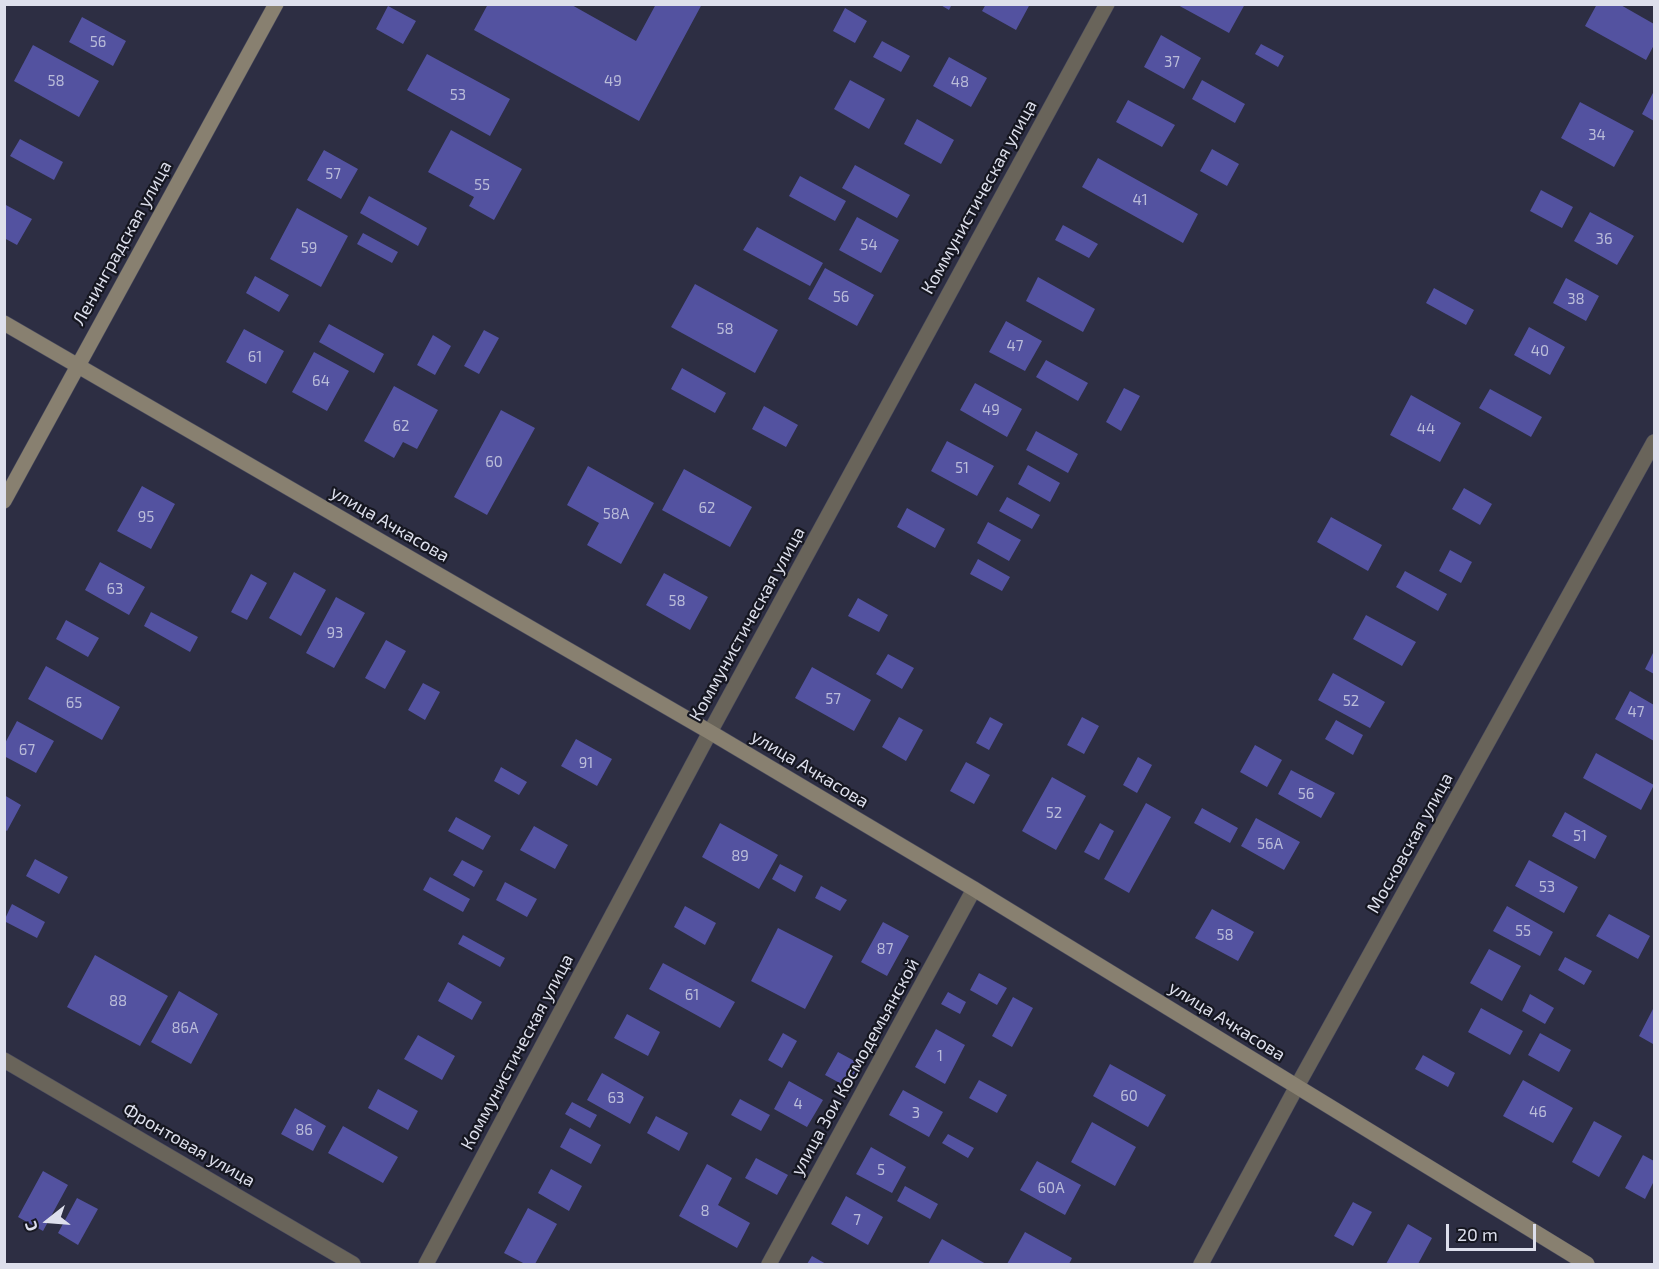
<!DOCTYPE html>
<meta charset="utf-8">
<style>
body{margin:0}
#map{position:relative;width:1659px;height:1269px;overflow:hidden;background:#2d2e43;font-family:"Exo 2",sans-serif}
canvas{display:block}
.frame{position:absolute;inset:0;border:6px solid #dddfec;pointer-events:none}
.north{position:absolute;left:18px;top:1191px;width:60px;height:60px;-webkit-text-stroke:4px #161721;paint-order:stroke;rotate:253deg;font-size:16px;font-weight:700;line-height:24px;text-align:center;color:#dddfec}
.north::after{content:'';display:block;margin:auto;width:21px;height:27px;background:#dddfec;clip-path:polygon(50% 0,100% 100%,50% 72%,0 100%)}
.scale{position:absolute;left:1446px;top:1224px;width:90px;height:27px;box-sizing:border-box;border:3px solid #dddfec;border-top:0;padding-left:8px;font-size:18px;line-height:21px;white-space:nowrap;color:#dddfec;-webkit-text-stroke:4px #161721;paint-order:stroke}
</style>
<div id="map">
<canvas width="1659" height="1269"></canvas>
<div class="frame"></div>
<div class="north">С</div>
<div class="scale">20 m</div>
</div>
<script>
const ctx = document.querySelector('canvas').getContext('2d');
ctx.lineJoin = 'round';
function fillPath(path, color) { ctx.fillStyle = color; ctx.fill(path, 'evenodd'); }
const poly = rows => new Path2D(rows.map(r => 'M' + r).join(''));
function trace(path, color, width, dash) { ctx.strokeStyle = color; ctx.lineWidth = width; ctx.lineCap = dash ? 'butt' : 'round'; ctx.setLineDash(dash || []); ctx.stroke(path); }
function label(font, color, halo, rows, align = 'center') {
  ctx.font = font + ' "Exo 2",sans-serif'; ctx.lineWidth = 4.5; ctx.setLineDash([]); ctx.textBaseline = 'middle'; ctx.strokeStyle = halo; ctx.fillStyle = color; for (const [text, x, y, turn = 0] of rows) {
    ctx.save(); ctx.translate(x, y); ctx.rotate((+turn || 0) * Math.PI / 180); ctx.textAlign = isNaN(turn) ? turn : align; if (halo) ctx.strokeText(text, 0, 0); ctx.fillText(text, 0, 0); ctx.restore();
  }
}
const building = poly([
 [488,4,570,4,636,41,656,4,702,4,639,121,474,30],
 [939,4,952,4,949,10],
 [986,4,1030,4,1016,30,982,11],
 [1176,4,1245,4,1229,33],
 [1597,4,1619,4,1654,24,1654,45,1646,60,1585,26],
 [388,6,416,21,403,44,376,29],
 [845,8,867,21,855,43,833,31],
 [82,17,126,41,113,66,69,42],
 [1161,35,1201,58,1184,89,1144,67],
 [882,41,910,56,901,72,873,57],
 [1261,44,1284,56,1278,67,1255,54],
 [33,45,99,81,79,117,14,81],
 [427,54,510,99,490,136,407,90],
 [949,57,987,78,971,107,933,86],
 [850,80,885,99,869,129,834,109],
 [1202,80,1245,104,1235,123,1192,99],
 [1654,91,1654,121,1642,114],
 [1128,100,1175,125,1162,147,1116,122],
 [1580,102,1634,131,1614,167,1561,138],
 [917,119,954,140,941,164,904,144],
 [451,130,522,169,494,220,469,206,474,197,428,172],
 [20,139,63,162,54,180,10,156],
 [1212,149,1239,164,1227,186,1200,171],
 [324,150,358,169,341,199,307,180],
 [1098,158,1198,214,1183,243,1082,187],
 [855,165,910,195,897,218,842,188],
 [800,176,846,201,835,221,789,196],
 [1541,190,1573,207,1562,228,1530,211],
 [369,196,427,228,418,246,360,213],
 [4,204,32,219,17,245,4,238],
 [297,208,348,236,321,287,270,259],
 [1590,212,1634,236,1617,265,1574,241],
 [857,217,899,240,881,273,839,250],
 [1063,225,1098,244,1089,258,1055,240],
 [757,227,823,263,810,286,743,250],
 [363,233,398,252,392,263,357,244],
 [825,268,874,295,857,326,808,299],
 [255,276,289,295,279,312,246,293],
 [1038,277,1095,309,1083,332,1026,301],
 [1566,278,1599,296,1586,321,1553,303],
 [695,284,778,330,755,373,671,327],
 [1434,288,1474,310,1466,325,1426,303],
 [1006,321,1042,341,1025,371,989,352],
 [329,324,384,354,374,373,319,342],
 [1529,327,1565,347,1550,375,1514,355],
 [244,329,284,351,266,384,226,362],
 [484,330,499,338,479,374,464,366],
 [433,335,451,346,435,375,417,365],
 [314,352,349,371,327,411,292,392],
 [1046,360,1088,383,1078,401,1036,377],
 [682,368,726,393,715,413,671,389],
 [975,383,1022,409,1007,437,960,410],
 [394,386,438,410,417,449,403,442,394,458,364,441],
 [1124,388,1140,396,1121,431,1106,422],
 [1490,389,1542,417,1531,437,1479,408],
 [1411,395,1461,423,1440,462,1390,435],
 [764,406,798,425,786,447,752,429],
 [501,410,535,428,487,515,454,497],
 [1036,431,1078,454,1068,473,1026,450],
 [947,441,994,466,977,496,931,471],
 [1028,465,1060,483,1050,502,1018,484],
 [588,466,654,503,621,564,587,545,599,523,567,505],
 [684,469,752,507,730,547,662,510],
 [142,486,175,504,151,549,117,531],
 [1464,488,1492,504,1480,525,1452,509],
 [1007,497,1040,515,1032,529,999,511],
 [907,508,945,529,935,548,897,527],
 [1331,517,1382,545,1368,571,1317,542],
 [988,522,1021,540,1009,561,977,543],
 [1450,550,1472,562,1461,583,1439,571],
 [978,559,1010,577,1002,591,970,574],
 [100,562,145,587,129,615,85,590],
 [1405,571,1447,594,1438,611,1396,587],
 [294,572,326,590,301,636,269,618],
 [664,573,708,597,690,630,646,605],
 [251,574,267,583,247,620,231,612],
 [336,597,365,613,334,668,306,653],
 [858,598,888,615,879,632,848,616],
 [151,612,198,637,190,652,144,626],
 [1366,615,1416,642,1402,666,1353,639],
 [66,620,99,638,88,657,56,639],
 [386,640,406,651,385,689,365,678],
 [1654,651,1654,674,1645,669],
 [888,654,914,668,902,689,876,674],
 [46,666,120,707,102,740,28,699],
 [812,667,871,700,854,731,795,698],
 [1333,673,1385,702,1370,728,1318,700],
 [423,683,440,692,425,720,408,710],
 [1630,691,1654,705,1654,741,1615,719],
 [899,717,923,730,906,761,882,747],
 [990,717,1003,724,989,750,976,743],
 [1082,717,1099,726,1084,754,1067,745],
 [1336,720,1363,735,1353,755,1325,739],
 [17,721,54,741,36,773,4,756,4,745],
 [576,739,612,759,597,786,561,766],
 [1255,745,1282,760,1267,787,1240,772],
 [1596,753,1654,785,1641,810,1583,778],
 [1138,757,1152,765,1137,793,1123,785],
 [966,762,990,775,974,804,950,791],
 [501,767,527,782,519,795,494,781],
 [1291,770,1335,793,1321,818,1278,794],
 [1052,777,1086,796,1056,850,1022,831],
 [4,795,21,805,7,831,4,829],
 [1146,803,1171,817,1129,893,1104,879],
 [1202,808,1238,828,1230,843,1194,823],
 [1565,812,1607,836,1595,859,1552,836],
 [456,817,491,836,483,850,448,831],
 [1256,818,1300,842,1284,870,1241,846],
 [720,823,778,855,759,889,702,857],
 [1100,823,1114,831,1099,860,1084,852],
 [534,826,568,845,555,869,520,850],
 [35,859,68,877,59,894,26,876],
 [462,860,483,871,474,887,453,875],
 [1529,860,1578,887,1564,913,1515,886],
 [780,864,803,876,795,892,772,879],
 [430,877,470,899,463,912,423,890],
 [505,882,537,899,527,917,496,900],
 [821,886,847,900,840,911,815,898],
 [12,904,45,922,37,938,4,921],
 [685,906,716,923,705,945,674,927],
 [1507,906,1553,932,1540,956,1493,931],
 [1212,909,1254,932,1238,961,1195,938],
 [1609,914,1650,936,1638,959,1596,936],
 [883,922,909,936,887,976,861,962],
 [778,928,833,956,805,1009,751,981],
 [463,935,505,958,500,967,458,944],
 [1489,949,1521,966,1502,1001,1470,983],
 [95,955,168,996,140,1046,67,1007],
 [1565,957,1592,971,1584,985,1558,970],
 [663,963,735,1002,720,1028,649,989],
 [979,973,1007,988,997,1005,970,990],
 [448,982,482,1002,472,1020,438,1001],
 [179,991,218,1014,191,1064,151,1042],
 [948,992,966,1002,960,1014,941,1004],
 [1530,994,1554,1008,1545,1024,1522,1011],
 [1013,997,1033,1008,1012,1047,992,1036],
 [1654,1007,1654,1041,1653,1044,1639,1036],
 [1481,1008,1523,1031,1510,1055,1468,1032],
 [627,1014,660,1032,648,1056,614,1038],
 [936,1029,965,1045,945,1084,915,1067],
 [783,1033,797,1041,782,1068,768,1060],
 [1540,1033,1571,1050,1559,1072,1528,1055],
 [418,1035,455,1056,442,1080,404,1059],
 [838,1052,860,1064,847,1087,825,1075],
 [1423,1055,1455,1073,1448,1087,1415,1069],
 [1110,1064,1166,1095,1148,1127,1093,1096],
 [602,1073,644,1097,630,1124,587,1100],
 [979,1080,1007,1095,997,1113,969,1098],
 [1523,1080,1573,1108,1553,1143,1503,1116],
 [789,1081,823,1100,807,1127,774,1109],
 [378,1089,418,1111,408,1130,368,1108],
 [903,1090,943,1112,929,1137,889,1115],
 [740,1099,770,1115,761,1131,731,1115],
 [572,1102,597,1115,590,1128,565,1114],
 [295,1108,326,1126,313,1151,281,1134],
 [656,1116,688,1133,679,1151,647,1133],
 [1594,1121,1622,1136,1599,1177,1572,1162],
 [1092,1122,1136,1147,1115,1186,1071,1162],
 [343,1126,398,1157,383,1183,328,1153],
 [570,1128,601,1145,591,1164,560,1147],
 [948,1134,974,1148,968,1158,942,1143],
 [871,1147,906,1167,892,1193,856,1174],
 [1643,1155,1654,1161,1654,1181,1645,1199,1625,1188],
 [756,1158,788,1175,777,1195,745,1178],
 [1037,1161,1081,1185,1065,1215,1020,1190],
 [707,1164,732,1178,718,1205,750,1223,737,1248,679,1216],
 [551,1169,582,1186,569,1211,538,1193],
 [43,1171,68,1185,43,1231,18,1217],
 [905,1186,938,1204,930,1219,897,1201],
 [846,1196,883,1217,868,1245,831,1224],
 [77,1198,98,1209,78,1245,58,1233],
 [1353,1202,1372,1212,1353,1246,1334,1236],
 [528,1208,557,1224,535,1264,525,1264,504,1253],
 [1408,1224,1432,1238,1418,1264,1386,1264],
 [1025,1232,1072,1258,1069,1264,1007,1264],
 [942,1239,986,1264,928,1264],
 [812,1256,826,1264,807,1264]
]);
const street = poly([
 [4,1060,353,1264],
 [426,1264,710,732,1107,4],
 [769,1264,974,889],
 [1201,1264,1296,1088,1654,442]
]);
const secondary = poly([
 [4,323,710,732,974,889,1587,1264],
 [4,501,276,4]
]);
const numberNames = [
 ["56",98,42],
 ["37",1172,62],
 ["58",56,81],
 ["49",613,81],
 ["48",960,82],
 ["53",458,95],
 ["34",1597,135],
 ["57",333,174],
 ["55",482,185],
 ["41",1140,200],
 ["36",1604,239],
 ["54",869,245],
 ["59",309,248],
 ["56",841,297],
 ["38",1576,299],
 ["58",725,329],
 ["47",1015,346],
 ["40",1540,351],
 ["61",255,357],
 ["64",321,381],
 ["49",991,410],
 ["62",401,426],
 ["44",1426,429],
 ["60",494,462],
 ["51",962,468],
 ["62",707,508],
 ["58А",616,514],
 ["95",146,517],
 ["63",115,589],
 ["58",677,601],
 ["93",335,633],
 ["57",833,699],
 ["52",1351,701],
 ["65",74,703],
 ["47",1636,712],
 ["67",27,750],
 ["91",586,763],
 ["56",1306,794],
 ["52",1054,813],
 ["51",1580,836],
 ["56А",1270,844],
 ["89",740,856],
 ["53",1547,887],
 ["55",1523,931],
 ["58",1225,935],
 ["87",885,949],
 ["61",692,995],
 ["88",118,1001],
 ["86А",185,1028],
 ["1",940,1056],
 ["60",1129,1096],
 ["63",616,1098],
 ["4",798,1104],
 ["46",1538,1112],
 ["3",916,1113],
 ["86",304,1130],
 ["5",881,1170],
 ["60А",1051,1188],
 ["8",705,1211],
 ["7",857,1220]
];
const streetNames = [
 ["Коммунистическая улица",979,197,-61],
 ["Ленинградская улица",122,243,-61],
 ["улица Ачкасова",390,524,30],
 ["Коммунистическая улица",747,624,-61],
 ["улица Ачкасова",810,769,31],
 ["Московская улица",1410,843,-61],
 ["улица Ачкасова",1227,1021,32],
 ["Коммунистическая улица",517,1052,-62],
 ["улица Зои Космодемьянской",855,1067,-61],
 ["Фронтовая улица",189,1145,30]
];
fillPath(building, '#5352a0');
trace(street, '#494a5e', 16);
trace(secondary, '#494a5e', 16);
trace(street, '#69645a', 15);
trace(secondary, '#888070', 15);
label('15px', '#babcd9', null, numberNames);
label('18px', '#dddfec', '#161721', streetNames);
</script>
